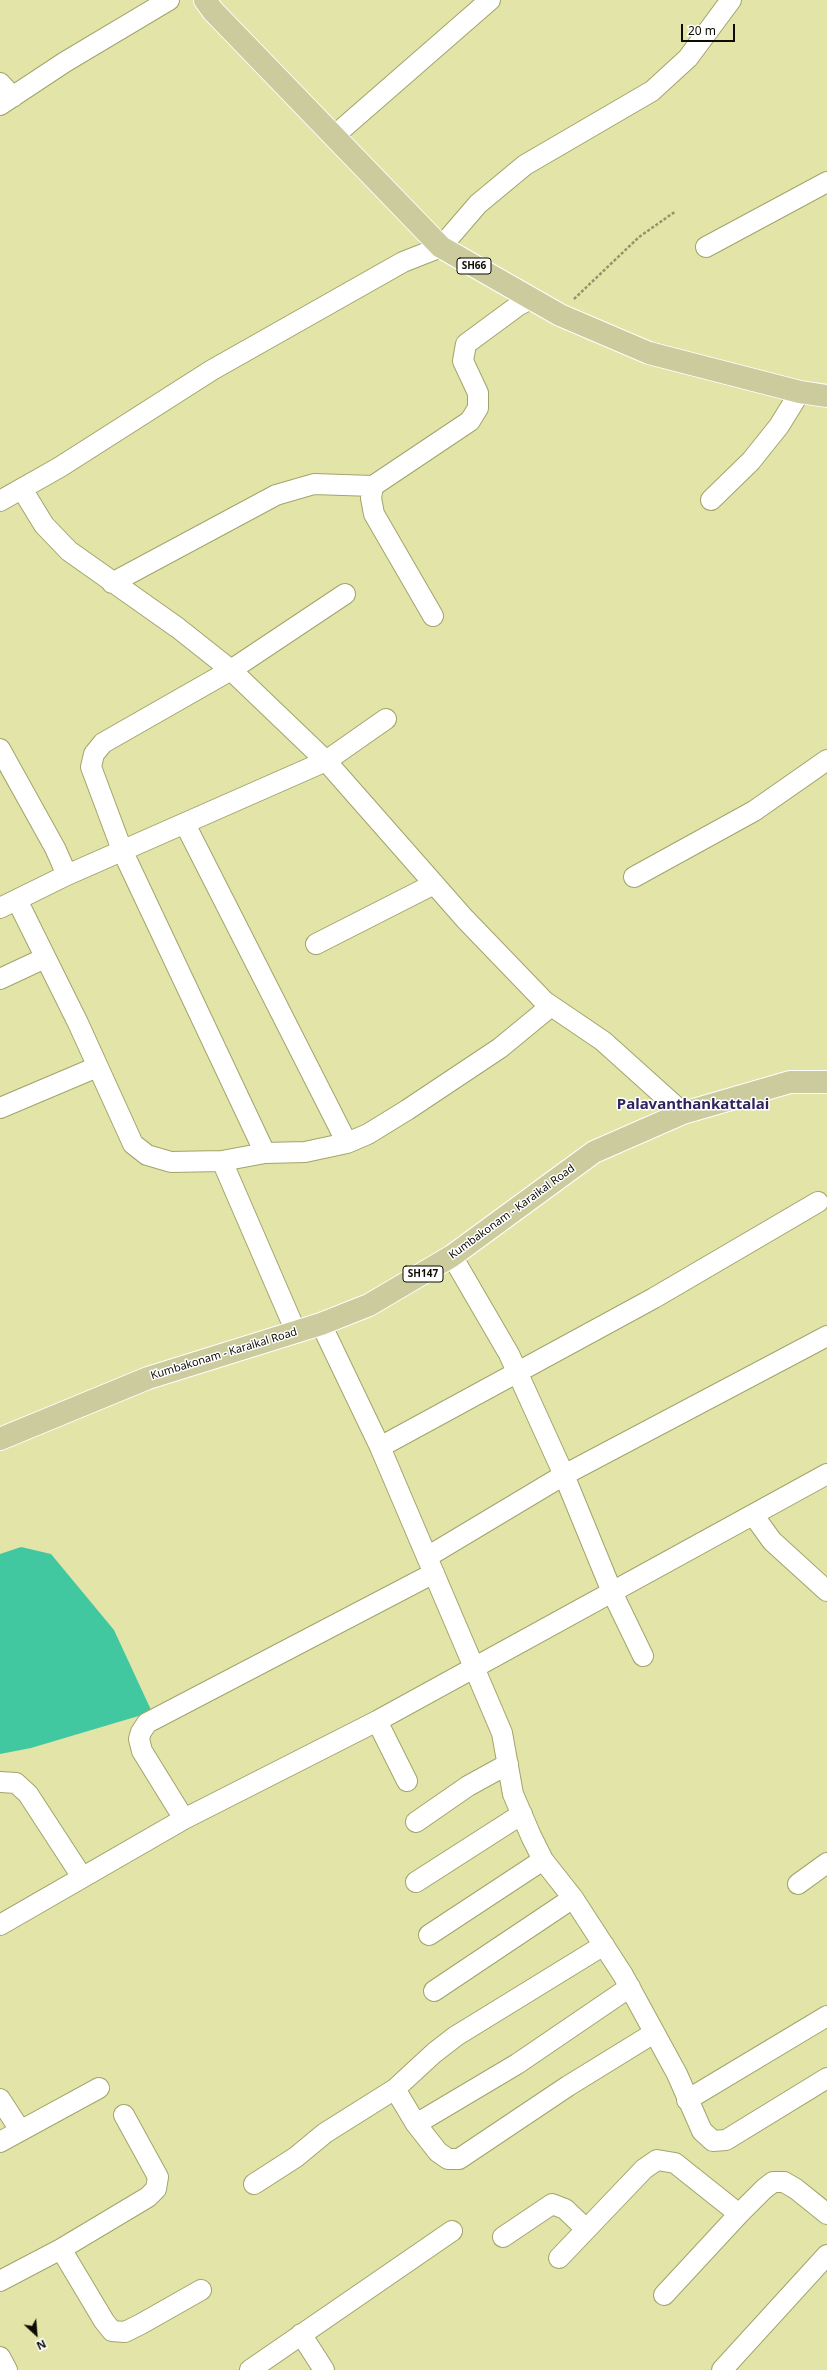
<!DOCTYPE html>
<style>
body{margin:0}
#map{position:relative;width:827px;height:2370px;overflow:hidden;background:#e2e4a8;font-family:"Noto Sans",sans-serif}
canvas{display:block}
.north{position:absolute;left:16px;top:2314px;width:40px;height:40px;-webkit-text-stroke:3px #fff;paint-order:stroke;rotate:154deg;font-size:11px;font-weight:700;line-height:16px;text-align:center;color:#0d0c00}
.north::after{content:'';display:block;margin:auto;width:14px;height:18px;background:#0d0c00;clip-path:polygon(50% 0,100% 100%,50% 72%,0 100%)}
.scale{position:absolute;left:681px;top:24px;width:54px;height:18px;box-sizing:border-box;border:2px solid #0d0c00;border-top:0;padding-left:5px;font-size:12px;line-height:14px;white-space:nowrap;color:#0d0c00;-webkit-text-stroke:3px #fff;paint-order:stroke}
</style>
<div id="map">
<canvas width="827" height="2370"></canvas>
<div class="north">N</div>
<div class="scale">20 m</div>
</div>
<script>
const ctx = document.querySelector('canvas').getContext('2d');
ctx.lineJoin = 'round';
function fillPath(path, color) { ctx.fillStyle = color; ctx.fill(path, 'evenodd'); }
const poly = rows => new Path2D(rows.map(r => 'M' + r).join(''));
function trace(path, color, width, dash) { ctx.strokeStyle = color; ctx.lineWidth = width; ctx.lineCap = dash ? 'butt' : 'round'; ctx.setLineDash(dash || []); ctx.stroke(path); }
function label(font, color, halo, rows, align = 'center') {
  ctx.font = font + ' "Noto Sans",sans-serif'; ctx.lineWidth = 3; ctx.setLineDash([]); ctx.textBaseline = 'middle'; ctx.strokeStyle = halo; ctx.fillStyle = color; for (const [text, x, y, turn = 0] of rows) {
    ctx.save(); ctx.translate(x, y); ctx.rotate((+turn || 0) * Math.PI / 180); ctx.textAlign = isNaN(turn) ? turn : align; if (halo) ctx.strokeText(text, 0, 0); ctx.fillText(text, 0, 0); ctx.restore();
  }
}
const water = poly([
 [21,1547,51,1554,114,1630,152,1712,31,1748,0,1754,0,1554]
]);
const path = poly([
 [574,299,639,237,676,211]
]);
const minor = poly([
 [0,83,13,97],
 [0,105,65,62,169,0],
 [334,136,490,0],
 [706,247,827,182],
 [22,489,44,525,69,551,178,628,231,670,326,761,465,919,544,1001,603,1041,683,1113],
 [711,500,751,461,779,426,800,392],
 [0,501,60,467,212,370,403,262,441,247,478,204,525,165,652,91,688,58,731,0],
 [112,583,276,495,314,484,373,486],
 [433,616,374,514,371,498,373,486,470,421,478,408,478,393,463,361,466,344,519,305,531,299],
 [0,749,55,848,67,875],
 [185,824,347,1143],
 [634,877,754,811,827,760],
 [17,900,78,1023,133,1144,147,1155,171,1162,222,1161,265,1153,305,1152,347,1143,368,1134,407,1110,500,1048,551,1006],
 [0,908,67,875,326,761,386,719],
 [316,944,434,884],
 [0,979,45,958],
 [0,1108,97,1067],
 [265,1153,122,850,91,767,94,754,103,743,231,670,345,594],
 [222,1161,296,1332],
 [452,1256,509,1354,564,1475,612,1592,643,1656],
 [321,1324,380,1447,502,1733,513,1794,531,1836,543,1860,573,1898,623,1975,677,2074,702,2131,713,2141,726,2140,827,2078],
 [380,1447,654,1298,818,1202],
 [754,1516,772,1541,827,1591],
 [427,1557,564,1475,827,1336],
 [377,1721,407,1781],
 [0,1782,16,1783,28,1794,82,1877],
 [184,1819,142,1751,139,1739,141,1732,147,1723,434,1573],
 [416,1822,468,1786,508,1764],
 [416,1882,522,1814],
 [798,1884,827,1863],
 [0,1925,184,1819,377,1721,827,1474],
 [429,1935,543,1860],
 [434,1991,573,1898],
 [395,2089,416,2124,438,2152,448,2159,459,2159,568,2086,654,2033],
 [0,2099,20,2130],
 [687,2100,827,2016],
 [416,2124,517,2064,630,1987],
 [0,2142,99,2088],
 [254,2184,296,2157,325,2133,395,2089,434,2053,456,2036,604,1945],
 [503,2237,552,2204,565,2209,585,2228],
 [61,2249,104,2321,112,2331,125,2332,141,2324,201,2290],
 [559,2258,644,2169,657,2160,675,2163,739,2214],
 [0,2281,61,2249,148,2197,156,2189,158,2177,124,2115],
 [664,2295,739,2214,764,2189,773,2182,784,2182,796,2189,827,2214],
 [301,2334,324,2370],
 [0,2357,7,2370],
 [250,2370,452,2231],
 [722,2370,827,2255]
]);
const major = poly([
 [205,0,213,11,441,247,560,315,649,353,800,392,827,396],
 [0,1439,148,1378,321,1324,369,1305,452,1256,594,1152,683,1113,790,1082,827,1082]
]);
const shields = [
 [474,266,34],
 [423,1274,40]
];
const shieldNames = [
 ["SH66",474,266],
 ["SH147",423,1274]
];
const streetNames = [
 ["Kumbakonam - Karaikal Road",512,1212,-36],
 ["Kumbakonam - Karaikal Road",224,1354,-17]
];
const districtNames = [
 ["Palavanthankattalai",693,1105]
];
fillPath(water, '#42c8a0');
trace(minor, '#a3a46a', 22);
trace(major, '#fff', 24);
trace(path, '#929369', 2.5, [3, 2]);
trace(minor, '#fff', 20);
trace(major, '#cbcb9e', 22);
for (const [x, y, w] of shields) { const box = new Path2D(); box.roundRect(x - w / 2, y - 8, w, 16, 3); ctx.fillStyle = '#fff'; ctx.fill(box); trace(box, '#0d0c00', 1); }
label('bold 10px', '#0d0c00', null, shieldNames);
label('11px', '#0d0c00', '#fff', streetNames);
label('bold 15px', '#30245e', '#fff', districtNames);
</script>
